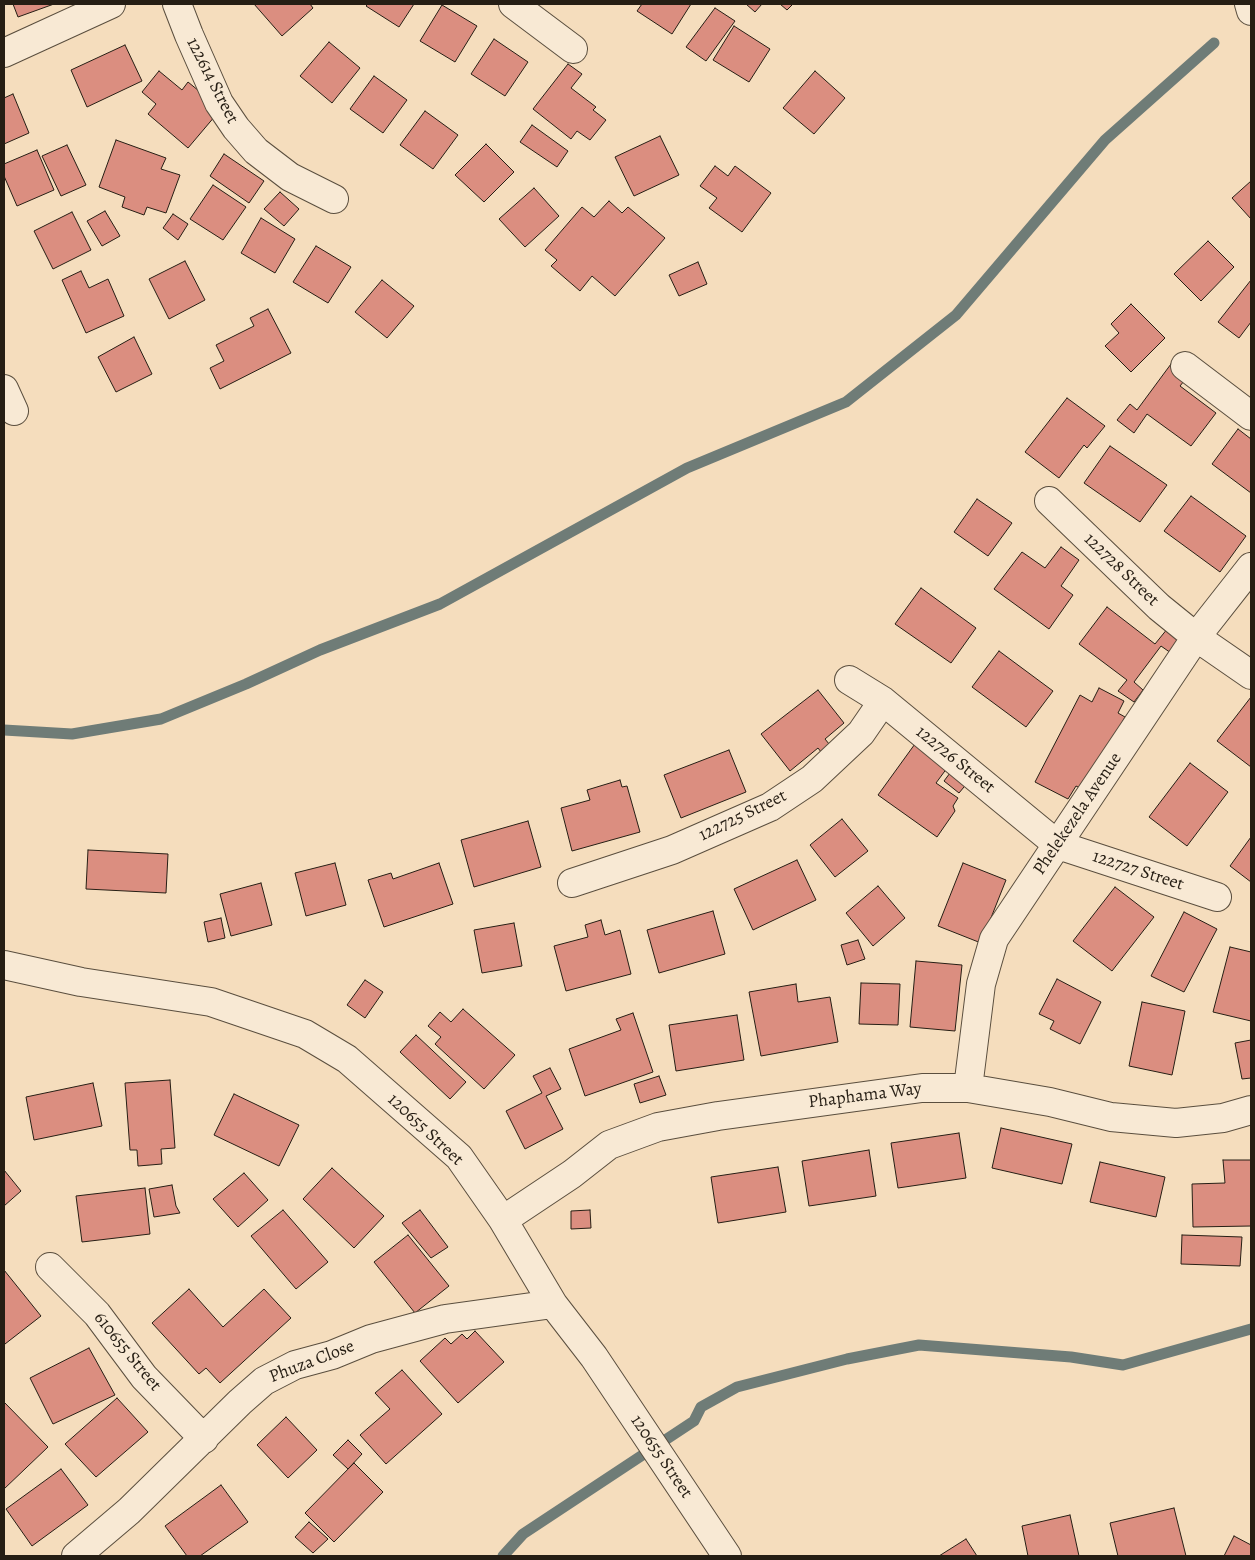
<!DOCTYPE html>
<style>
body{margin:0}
#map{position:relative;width:1255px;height:1560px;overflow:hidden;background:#f5ddbd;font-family:Alegreya,serif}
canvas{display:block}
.frame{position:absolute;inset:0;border:5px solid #261e14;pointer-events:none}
</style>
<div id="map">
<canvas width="1255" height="1560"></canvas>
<div class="frame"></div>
</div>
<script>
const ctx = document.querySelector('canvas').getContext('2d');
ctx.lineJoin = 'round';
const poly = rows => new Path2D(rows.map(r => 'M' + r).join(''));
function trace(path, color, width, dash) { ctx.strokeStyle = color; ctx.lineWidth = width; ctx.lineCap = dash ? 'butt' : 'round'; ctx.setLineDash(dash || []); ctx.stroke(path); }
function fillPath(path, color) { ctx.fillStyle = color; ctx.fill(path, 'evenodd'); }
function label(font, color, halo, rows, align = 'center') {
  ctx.font = font + ' Alegreya,serif'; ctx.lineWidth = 4; ctx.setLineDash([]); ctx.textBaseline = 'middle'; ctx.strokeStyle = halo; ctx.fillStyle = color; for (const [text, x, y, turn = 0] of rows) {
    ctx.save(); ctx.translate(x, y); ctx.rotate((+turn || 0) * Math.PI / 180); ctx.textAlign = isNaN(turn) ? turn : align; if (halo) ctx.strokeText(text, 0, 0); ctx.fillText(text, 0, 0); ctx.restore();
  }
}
const stream = poly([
 [4,730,72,734,161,719,246,684,320,650,440,604,687,468,846,402,956,315,1105,140,1214,43],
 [503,1556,523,1534,694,1421,701,1407,737,1387,847,1359,919,1345,1071,1357,1123,1365,1251,1329]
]);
const building = poly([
 [13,4,54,4,18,17,13,4],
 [254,4,310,4,313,8,282,36,254,4],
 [368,4,414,4,399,27,366,6,368,4],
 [642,4,691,4,672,34,637,11,642,4],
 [746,4,762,4,755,12,746,4],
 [780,4,793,4,787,10,780,4],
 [442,5,477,26,455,62,420,41,442,5],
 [715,8,735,21,706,61,686,47,715,8],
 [734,26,770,49,749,82,713,60,734,26],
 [494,39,528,62,505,96,471,74,494,39],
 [329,42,360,68,332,103,300,76,329,42],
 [125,45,142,81,87,107,71,70,125,45],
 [568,64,582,74,571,88,596,107,593,110,606,120,590,140,577,131,571,139,533,109,568,64],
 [159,71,182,90,188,82,221,109,188,148,148,114,156,104,142,92,159,71],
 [815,71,845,98,814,134,783,108,815,71],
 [374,76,407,100,383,133,350,109,374,76],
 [13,94,29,133,4,144,4,98,13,94],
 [425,111,458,135,433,169,400,145,425,111],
 [532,125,568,151,557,167,520,142,532,125],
 [660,136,679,175,634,196,615,157,660,136],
 [116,140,166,158,161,169,180,175,166,213,147,207,144,215,122,207,125,197,99,187,116,140],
 [486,144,514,172,484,202,455,175,486,144],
 [67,145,86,185,61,196,42,156,67,145],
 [37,150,54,190,17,206,4,176,4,164,37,150],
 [224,154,264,181,249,203,210,176,224,154],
 [715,166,728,176,735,166,771,193,742,232,709,208,717,198,700,186,715,166],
 [1251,181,1251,219,1232,198,1251,181],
 [213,185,246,207,223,240,190,219,213,185],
 [534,188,559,216,525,247,499,219,534,188],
 [280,192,299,209,284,226,264,209,280,192],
 [609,201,622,213,628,207,665,238,615,296,592,276,580,291,551,266,557,260,545,250,582,207,594,217,609,201],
 [105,211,120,236,102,246,87,221,105,211],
 [72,212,91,250,53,269,34,231,72,212],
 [173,214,188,224,178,240,163,228,173,214],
 [261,218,295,239,275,273,241,253,261,218],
 [1208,241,1234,267,1201,301,1174,274,1208,241],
 [316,246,351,267,328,303,293,282,316,246],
 [185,261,205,300,169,319,149,279,185,261],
 [698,262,707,284,679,296,669,275,698,262],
 [81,271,89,288,108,279,124,316,86,333,62,280,81,271],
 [382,280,414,306,387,338,355,312,382,280],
 [1251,280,1251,322,1239,338,1218,322,1251,280],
 [1131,304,1165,338,1131,372,1105,346,1119,333,1111,324,1131,304],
 [268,309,291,353,220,389,210,368,224,361,216,345,254,326,250,318,268,309],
 [134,337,152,374,116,392,98,357,134,337],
 [1171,364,1188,376,1180,386,1216,413,1191,446,1147,414,1134,433,1117,420,1130,404,1137,410,1171,364],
 [1067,398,1105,426,1087,448,1084,445,1059,478,1025,452,1067,398],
 [1238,429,1251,439,1251,493,1212,464,1238,429],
 [1110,446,1167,485,1140,522,1084,483,1110,446],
 [1191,496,1246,536,1220,572,1164,531,1191,496],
 [977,499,1012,523,988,556,954,532,977,499],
 [1061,547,1079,560,1061,586,1073,595,1049,629,994,589,1022,552,1045,568,1061,547],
 [921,588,976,628,951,663,895,624,921,588],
 [1107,607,1155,644,1168,628,1182,639,1171,653,1161,646,1134,682,1143,690,1134,702,1118,691,1127,680,1079,644,1107,607],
 [999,651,1053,691,1026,727,972,687,999,651],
 [1099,688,1124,701,1118,713,1125,717,1086,791,1076,786,1068,799,1035,782,1080,695,1092,702,1099,688],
 [818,690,844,723,825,739,834,750,825,757,818,748,790,771,761,734,818,690],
 [1251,697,1251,767,1217,741,1251,697],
 [920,737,953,760,936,783,958,798,953,806,955,811,937,837,878,795,920,737],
 [729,750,746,792,681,818,664,775,729,750],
 [1190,763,1228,792,1187,846,1149,817,1190,763],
 [953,769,969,781,959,793,944,781,953,769],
 [620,780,622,787,627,786,640,832,572,851,561,808,590,800,587,790,620,780],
 [842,819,868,851,835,877,810,845,842,819],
 [528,821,541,867,474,887,461,840,528,821],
 [1251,837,1251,882,1230,866,1251,837],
 [88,850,168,854,166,893,86,889,88,850],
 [797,860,816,900,753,930,734,889,797,860],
 [335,863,346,905,306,916,295,873,335,863],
 [439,863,453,904,384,927,368,880,391,873,393,879,439,863],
 [963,863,1006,880,981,943,938,926,963,863],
 [261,883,272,925,231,936,220,894,261,883],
 [878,886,905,918,873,946,846,913,878,886],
 [1115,887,1154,917,1112,971,1073,941,1115,887],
 [713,911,725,954,659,973,647,930,713,911],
 [1184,912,1217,929,1184,992,1151,976,1184,912],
 [221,918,225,938,208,942,204,922,221,918],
 [601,920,605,935,620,930,631,974,566,991,554,946,588,937,585,925,601,920],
 [514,923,522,966,482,973,474,930,514,923],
 [858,940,865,959,847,965,841,945,858,940],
 [1230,947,1251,952,1251,1021,1213,1012,1230,947],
 [916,961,962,965,955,1031,910,1027,916,961],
 [1057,979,1101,1002,1080,1044,1050,1029,1054,1021,1039,1014,1057,979],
 [365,980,383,992,365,1018,347,1005,365,980],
 [861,983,900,984,898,1025,859,1024,861,983],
 [796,984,798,1002,830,997,838,1042,761,1056,749,992,796,984],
 [1142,1002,1185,1011,1172,1075,1129,1066,1142,1002],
 [463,1009,515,1055,484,1089,435,1044,441,1037,428,1026,440,1012,451,1022,463,1009],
 [633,1013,653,1072,585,1096,569,1049,621,1030,616,1019,633,1013],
 [737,1015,744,1060,676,1071,669,1025,737,1015],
 [416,1035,466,1082,450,1099,400,1052,416,1035],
 [1251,1040,1251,1078,1242,1079,1235,1043,1251,1040],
 [550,1068,561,1089,546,1096,563,1129,525,1149,506,1111,542,1093,533,1076,550,1068],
 [659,1076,666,1095,640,1103,634,1084,659,1076],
 [170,1080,175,1148,161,1149,162,1164,138,1166,137,1150,130,1150,125,1083,170,1080],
 [93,1083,102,1126,34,1140,26,1097,93,1083],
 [234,1094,299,1125,279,1166,214,1135,234,1094],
 [1001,1128,1072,1144,1062,1184,992,1168,1001,1128],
 [959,1133,966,1178,898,1188,891,1143,959,1133],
 [869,1150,876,1196,809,1206,802,1161,869,1150],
 [1223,1160,1251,1160,1251,1226,1193,1227,1192,1184,1225,1183,1223,1160],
 [1100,1162,1165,1177,1156,1217,1090,1202,1100,1162],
 [778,1167,786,1212,718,1223,711,1177,778,1167],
 [332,1168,384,1216,354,1248,303,1199,332,1168],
 [4,1170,21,1191,4,1206,4,1170],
 [244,1173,268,1200,238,1227,213,1199,244,1173],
 [172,1185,176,1206,180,1213,154,1217,149,1189,172,1185],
 [145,1188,150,1234,82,1242,76,1196,145,1188],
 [283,1210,328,1262,296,1289,251,1236,283,1210],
 [420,1210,448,1247,431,1258,402,1223,420,1210],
 [590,1210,591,1228,571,1229,571,1211,590,1210],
 [408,1235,449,1286,415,1313,374,1262,408,1235],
 [1182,1235,1242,1237,1240,1266,1181,1264,1182,1235],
 [4,1270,41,1316,5,1344,4,1342,4,1270],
 [189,1289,223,1327,264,1289,291,1318,220,1383,206,1368,199,1374,152,1323,189,1289],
 [475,1331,504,1362,458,1403,420,1361,445,1338,451,1344,462,1334,467,1339,475,1331],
 [89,1348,115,1395,53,1424,30,1378,89,1348],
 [402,1370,442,1414,386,1464,360,1435,390,1409,375,1393,402,1370],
 [117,1398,148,1432,96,1477,65,1444,117,1398],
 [4,1402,48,1447,4,1489,4,1402],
 [286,1417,317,1450,288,1478,257,1445,286,1417],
 [348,1440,362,1454,348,1469,333,1455,348,1440],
 [354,1463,383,1492,334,1542,305,1513,354,1463],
 [61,1469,88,1505,32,1546,6,1509,61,1469],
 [221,1485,248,1522,200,1556,187,1556,165,1526,221,1485],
 [1174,1508,1186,1556,1118,1556,1110,1523,1174,1508],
 [1070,1515,1079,1556,1028,1556,1022,1526,1070,1515],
 [309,1522,328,1539,313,1553,295,1537,309,1522],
 [1234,1536,1251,1545,1251,1556,1224,1556,1234,1536],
 [966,1539,977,1556,939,1556,966,1539]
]);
const minor = poly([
 [177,4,189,35,219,103,236,128,256,151,290,177,334,199],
 [513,4,573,49],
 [1249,4,1251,11],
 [4,53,111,4],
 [1185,366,1251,416],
 [4,389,14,411],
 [1049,501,1159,607,1196,637,1251,675],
 [849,680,883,701,1058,845,1217,897],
 [572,883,672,850,770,807,812,779,861,733,883,701],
 [4,965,81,982,211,1002,305,1034,347,1059,459,1157,503,1220,553,1304,594,1357,727,1556],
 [968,1088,981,984,994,939,1196,637,1251,567],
 [503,1220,572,1174,609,1145,658,1127,718,1116,922,1088,968,1088,1050,1102,1111,1117,1176,1123,1223,1118,1251,1110],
 [50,1267,97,1314,144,1377,204,1439],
 [76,1556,129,1511,240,1402,264,1381,295,1365,332,1355,371,1339,445,1319,553,1304]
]);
const streetNames = [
 ["122614 Street",212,81,63],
 ["122728 Street",1121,570,44],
 ["122726 Street",955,760,39],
 ["Phelekezela Avenue",1078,814,-56],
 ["122725 Street",743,816,-26],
 ["122727 Street",1138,871,18],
 ["Phaphama Way",865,1096,-7],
 ["120655 Street",425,1130,43],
 ["610655 Street",127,1352,51],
 ["Phuza Close",312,1362,-21],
 ["120655 Street",661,1457,56]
];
trace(stream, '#6f7c77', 11);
fillPath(building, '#db8e80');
trace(building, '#261e14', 1);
trace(minor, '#5a4e3e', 30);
trace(minor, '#f8e9d4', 28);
label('18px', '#261e14', '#f8e9d4', streetNames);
</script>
